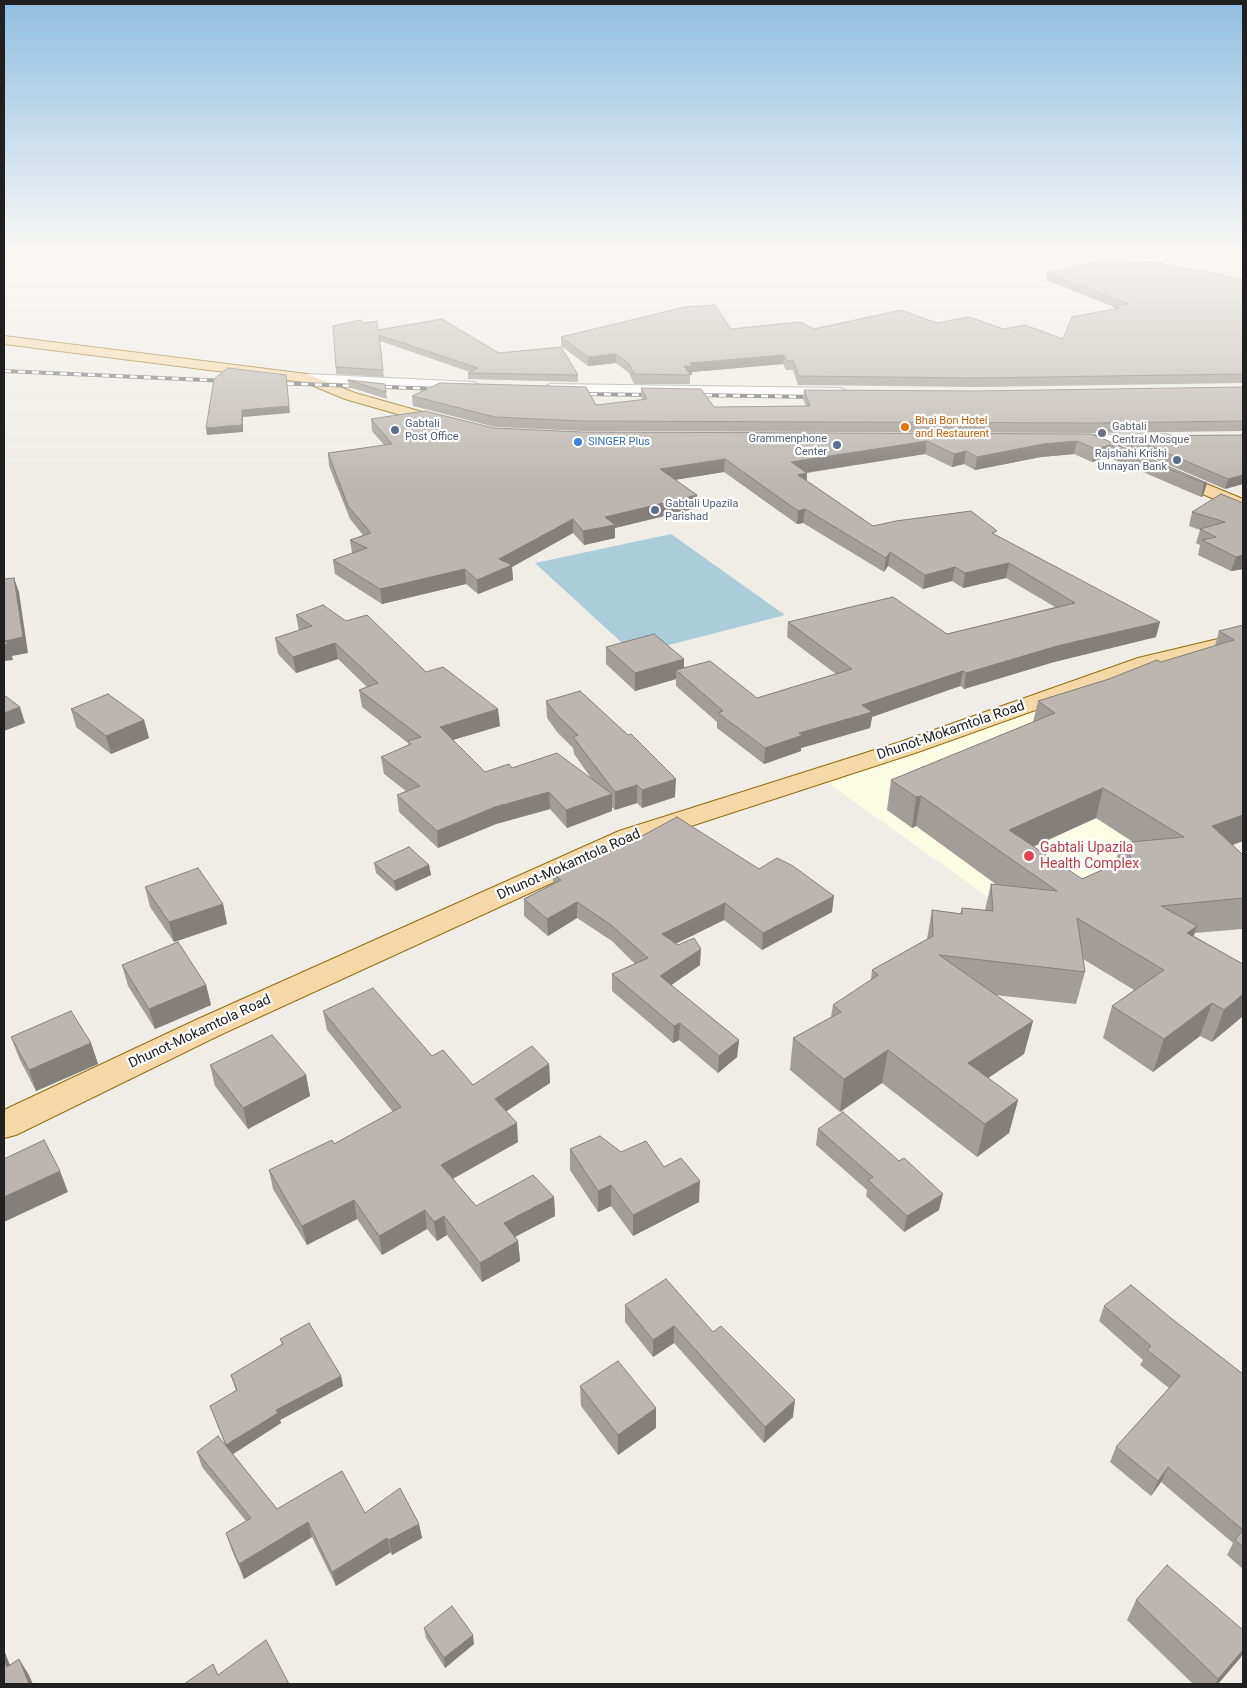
<!DOCTYPE html>
<style>
body{margin:0}
#map{position:relative;width:1247px;height:1688px;overflow:hidden;background:#f0ede7;font-family:Roboto,sans-serif}
canvas{display:block}
.frame{position:absolute;inset:0;border:5px solid #202020;pointer-events:none}
</style>
<div id="map">
<canvas width="1247" height="1688"></canvas>
<div class="frame"></div>
</div>
<script>
const ctx = document.querySelector('canvas').getContext('2d');
ctx.lineJoin = 'round';
function fillPath(path, color) { ctx.fillStyle = color; ctx.fill(path, 'evenodd'); }
const poly = rows => new Path2D(rows.map(r => 'M' + r).join(''));
function trace(path, color, width, dash) { ctx.strokeStyle = color; ctx.lineWidth = width; ctx.lineCap = dash ? 'butt' : 'round'; ctx.setLineDash(dash || []); ctx.stroke(path); }
function label(font, color, halo, rows, align = 'center') {
  ctx.font = font + ' Roboto,sans-serif'; ctx.lineWidth = 4.5; ctx.setLineDash([]); ctx.textBaseline = 'middle'; ctx.strokeStyle = halo; ctx.fillStyle = color; for (const [text, x, y, turn = 0] of rows) {
    ctx.save(); ctx.translate(x, y); ctx.rotate((+turn || 0) * Math.PI / 180); ctx.textAlign = isNaN(turn) ? turn : align; if (halo) ctx.strokeText(text, 0, 0); ctx.fillText(text, 0, 0); ctx.restore();
  }
}
const education = poly([
 [1104,683,1243,764,1243,798,1012,914,828,783]
]);
const water = poly([
 [671,534,785,615,634,654,535,563]
]);
const minor = poly([
 [307,374,473,382,478,384,481,387,478,390,473,392,302,381,300,378,302,375,307,374],
 [551,384,840,388,845,390,848,393,845,396,840,398,546,392,543,389,546,386,551,384],
 [1164,434,1170,435,1172,439,1170,443,1093,445,1087,444,1085,440,1087,436,1093,435,1164,434]
]);
const major = poly([
 [4,336,307,374,355,393,451,420,453,423,451,426,445,428,439,426,345,399,304,382,4,344,4,336],
 [1170,469,1243,499,1243,511,1164,478,1161,474,1164,470,1170,469],
 [1243,633,1243,647,1153,668,918,752,639,843,220,1035,16,1135,4,1138,4,1110,198,1019,619,831,900,742,1138,658,1243,633]
]);
const rail = poly([
 [4,371,228,381],
 [273,383,441,389],
 [576,394,656,395],
 [691,395,818,397]
]);
const wall = poly([
 [1137,264,1243,280,1243,383,975,387,798,385,793,370,786,370,783,364,692,372,692,375,690,375,690,384,634,384,629,373,616,363,588,366,561,346,561,337,731,329,814,329,937,323,1004,329,1063,339,1114,309,1114,307,1046,280,1047,273],
 [364,323,378,330,499,353,578,375,578,382,468,379,468,373,470,372,380,341,384,377,336,374,336,367],
 [348,380,385,384,387,399,349,387],
 [1243,387,1243,431,1093,433,581,431,495,427,413,406,412,396,596,405,643,400,641,397,641,388,714,407,806,406,803,399,804,390,977,391],
 [371,419,494,428,581,432,1092,434,1207,483,1203,496,1201,497,1108,457,1092,462,1074,454,1041,457,975,470,964,464,952,467,925,454,807,473,807,481,873,526,996,535,1156,637,1054,662,964,689,960,686,872,717,870,728,801,748,801,751,764,764,717,728,717,722,676,686,676,679,635,691,606,664,606,647,684,668,757,698,836,674,787,637,788,622,947,634,1055,607,1006,578,963,588,952,581,923,589,888,566,884,572,803,523,797,524,724,472,675,480,697,508,615,528,615,538,584,545,573,533,512,567,513,580,478,594,466,584,382,604,335,574,333,560,352,553,350,540,363,535,350,519,329,466,328,453,384,445,372,431],
 [1243,435,1243,484,1225,489,1125,446,1127,436],
 [1243,503,1243,569,1231,571,1198,555,1200,545,1196,543,1200,530,1189,526,1192,512],
 [296,615,426,672,500,726,453,740,485,772,512,768,591,778,574,754,573,748,557,732,547,718,546,701,675,797,642,808,637,803,615,810,612,807,612,811,567,828,550,809,496,824,438,848,399,812,397,795,406,791,384,774,381,757,409,745,408,743,362,707,359,690,367,687,338,659,296,673,278,654,275,638,299,631],
 [1243,625,1233,845,1243,855,1243,929,1242,929,1195,933,1194,936,1243,964,1243,1016,1212,1042,1200,1036,1153,1072,1103,1038,1112,1006,1134,990,1083,959,1085,972,1076,1004,995,995,1033,1021,1024,1054,988,1078,1018,1100,1009,1133,977,1157,882,1083,840,1112,790,1070,793,1038,831,1017,833,1005,871,980,872,970,927,939,932,910,960,914,962,908,985,910,991,884,997,885,916,826,912,828,887,810,891,780,1033,722,1038,701,1215,646,1219,631],
 [1096,818,1133,842,1121,843,1115,864,1082,879,1033,846],
 [71,709,144,720,149,738,111,754,76,727],
 [618,849,759,869,832,912,762,950,724,920,675,944,700,965,671,985,739,1040,737,1057,718,1073,679,1040,673,1043,612,991,612,974,635,964,612,941,577,918,548,936,524,916,524,899,553,884,553,874],
 [374,863,429,865,431,875,396,891,376,873],
 [145,887,223,904,227,924,174,942,150,907],
 [122,965,206,985,211,1005,155,1029,128,986],
 [323,1011,432,1056,473,1085,549,1064,550,1083,506,1111,518,1142,453,1179,476,1206,554,1197,555,1216,515,1237,518,1241,520,1261,482,1282,447,1235,437,1241,427,1229,382,1255,357,1219,307,1245,273,1189,269,1170,334,1144,393,1112,327,1030],
 [11,1037,91,1043,98,1064,36,1091,19,1058],
 [210,1065,306,1075,310,1096,248,1129,215,1086],
 [818,1129,899,1161,939,1210,904,1232,866,1196,867,1190,816,1145],
 [570,1149,621,1152,664,1167,699,1202,633,1236,611,1206,598,1212,570,1170],
 [625,1305,713,1332,793,1417,764,1443,674,1343,653,1357,625,1322],
 [1104,1306,1172,1319,1243,1374,1243,1569,1227,1555,1233,1543,1161,1482,1151,1496,1110,1462,1116,1447,1169,1388,1140,1365,1143,1360,1099,1321],
 [280,1339,341,1376,343,1386,280,1420,281,1423,233,1454,277,1509,365,1513,419,1524,422,1538,392,1555,391,1552,336,1586,312,1537,244,1579,231,1548,226,1533,246,1521,202,1467,197,1452,225,1444,210,1406,236,1391,231,1375,282,1344],
 [580,1386,656,1408,656,1428,618,1455,581,1406],
 [1136,1600,1241,1657,1218,1684,1193,1684,1127,1620],
 [424,1628,474,1644,445,1668,426,1638]
]);
const shadedWall = poly([
 [616,354,616,363,588,366,588,357],
 [784,355,783,364,692,372,692,375,688,375,684,366,690,363],
 [286,375,290,413,243,417,243,432,207,435,206,428],
 [927,441,925,454,790,475,791,462],
 [1077,441,1074,454,1041,457,975,470,977,457,1043,444],
 [1110,445,1108,457,1092,462,1095,449],
 [966,451,964,464,952,467,954,454],
 [725,459,724,472,660,482,660,469],
 [807,473,806,486,798,475],
 [1243,475,1243,484,1225,489,1228,479],
 [1204,483,1207,483,1203,496,1201,497],
 [697,495,697,508,615,528,615,538,584,545,583,531,605,517],
 [805,509,803,523,797,524,798,511],
 [573,519,573,533,512,567,513,580,478,594,477,580,499,559],
 [890,552,888,566,884,572,886,558],
 [1243,555,1243,569,1231,571,1236,557],
 [1009,563,1006,578,963,588,965,573],
 [955,567,952,581,923,589,925,575],
 [465,569,466,584,382,604,380,589],
 [14,578,19,592,28,653,12,656,13,660,4,661,4,645],
 [1160,622,1156,637,1054,662,964,689,966,673,1057,646],
 [335,643,338,659,296,673,293,657],
 [684,659,684,677,676,670,676,679,635,691,635,673],
 [963,671,960,686,872,717,870,728,801,748,801,751,764,764,765,748,862,705],
 [20,707,25,723,4,731,4,713],
 [498,709,500,726,442,743,440,727],
 [144,720,149,738,111,754,106,736],
 [676,779,675,797,642,808,642,790],
 [637,785,637,803,615,810,615,792],
 [1103,788,1096,818,1009,858,1009,830],
 [549,792,550,809,496,824,438,848,437,831,495,807],
 [612,794,612,811,567,828,566,810],
 [921,796,916,826,912,828,916,797],
 [1243,815,1243,841,1202,857,1212,826],
 [429,865,431,875,396,891,394,881],
 [834,896,832,912,762,950,763,933],
 [577,902,577,918,548,936,547,919],
 [725,903,724,920,661,951,662,934],
 [223,904,227,924,174,942,169,922],
 [1197,926,1186,958,1187,933],
 [701,949,700,965,660,993,660,976],
 [206,985,211,1005,155,1029,149,1009],
 [1243,994,1243,1016,1212,1042,1224,1010],
 [1212,1003,1200,1036,1153,1072,1164,1039],
 [1033,1021,1024,1054,961,1096,968,1063],
 [680,1023,679,1040,673,1043,674,1026],
 [739,1040,737,1057,718,1073,719,1056],
 [91,1043,98,1064,36,1091,29,1070],
 [888,1050,882,1083,840,1112,844,1079],
 [549,1064,550,1083,496,1118,495,1099],
 [306,1075,310,1096,248,1129,243,1108],
 [1018,1100,1009,1133,977,1157,985,1124],
 [517,1123,518,1142,443,1184,441,1165],
 [60,1171,68,1192,4,1222,4,1197],
 [700,1181,699,1202,633,1236,633,1215],
 [611,1185,611,1206,598,1212,598,1191],
 [943,1194,939,1210,904,1232,907,1216],
 [554,1197,555,1216,505,1242,504,1223],
 [354,1200,357,1219,307,1245,302,1226],
 [425,1210,427,1229,382,1255,379,1236],
 [444,1216,447,1235,437,1241,434,1222],
 [518,1241,520,1261,482,1282,480,1263],
 [674,1326,674,1343,653,1357,653,1340],
 [341,1376,343,1386,280,1420,281,1423,230,1456,226,1445,276,1410],
 [795,1400,793,1417,764,1443,765,1427],
 [656,1408,656,1428,618,1455,618,1435],
 [1168,1467,1161,1482,1151,1496,1158,1481],
 [308,1522,312,1537,244,1579,239,1564],
 [419,1524,422,1538,392,1555,389,1540],
 [387,1538,391,1552,336,1586,332,1572],
 [473,1635,474,1644,445,1668,444,1658],
 [4,1650,17,1683,7,1667,4,1659],
 [1243,1650,1243,1653,1241,1657,1218,1684,1215,1684,1218,1679],
 [19,1659,29,1675,33,1684,29,1684]
]);
const building = poly([
 [1111,258,1137,264,1148,261,1197,271,1200,270,1243,280,1243,374,976,378,799,376,793,361,787,361,784,355,690,363,692,366,684,366,690,375,634,374,629,364,616,354,588,357,561,337,685,307,715,305,731,329,800,322,814,329,901,310,937,323,969,317,1004,329,1025,325,1063,339,1072,317,1120,308,1114,306,1129,304,1047,273,1111,258],
 [442,319,499,353,561,347,578,375,468,373,478,368,379,335,383,370,336,367,333,326,360,320,364,323,377,321,378,330,442,319],
 [228,368,286,375,289,406,242,410,242,425,206,428,214,379,228,368],
 [348,380,385,384,386,392,348,380],
 [440,383,586,387,596,405,647,399,641,388,701,389,714,407,810,406,804,390,977,391,1243,387,1243,421,1095,423,581,421,495,417,412,396,440,383],
 [425,411,494,428,581,432,1092,434,1207,483,1204,483,1110,445,1095,449,1077,441,1043,444,977,457,966,451,954,454,927,441,791,462,807,473,798,475,873,526,896,521,971,511,997,531,992,533,1160,622,1057,646,966,673,963,671,862,705,872,712,799,733,803,735,765,748,718,713,723,711,676,670,710,661,757,698,852,669,788,622,893,597,947,634,1075,603,1009,563,965,573,955,567,925,575,890,552,886,558,805,509,798,511,725,459,660,469,697,495,605,517,615,525,583,531,573,519,499,559,512,565,477,580,465,569,380,589,333,560,367,548,350,540,371,533,348,506,328,453,392,444,371,419,425,411],
 [1243,435,1243,475,1228,479,1127,436,1243,435],
 [1221,494,1243,503,1243,555,1236,557,1202,540,1216,537,1200,529,1225,522,1192,512,1221,494],
 [14,578,23,637,5,641,8,644,4,645,4,579,14,578],
 [323,605,346,621,367,615,426,672,443,667,498,709,440,727,485,772,509,764,512,768,557,753,612,794,566,810,549,792,495,807,437,831,397,795,420,786,381,757,411,744,408,741,421,737,359,690,378,683,335,643,293,657,275,638,312,626,296,615,323,605],
 [1243,625,1243,815,1212,826,1243,855,1243,898,1161,906,1197,926,1187,933,1243,964,1243,994,1224,1010,1212,1003,1164,1039,1112,1006,1164,970,1077,918,1085,972,939,955,1033,1021,968,1063,1018,1100,985,1124,888,1050,844,1079,793,1038,841,1012,833,1005,878,975,872,970,933,936,932,910,962,914,962,908,993,911,991,884,1057,891,921,796,916,797,891,780,1055,713,1038,701,1109,679,1157,660,1161,662,1234,640,1219,631,1243,625],
 [1103,788,1184,837,1121,843,1131,857,1082,879,1009,830,1103,788],
 [654,634,684,659,635,673,606,647,654,634],
 [580,691,628,735,631,734,676,779,642,790,637,785,615,792,573,737,578,735,557,715,546,701,580,691],
 [108,694,144,720,106,736,71,709,108,694],
 [4,695,20,707,4,713,4,695],
 [677,817,759,869,777,858,793,866,834,896,763,933,725,903,662,934,678,945,694,938,701,949,660,976,739,1040,719,1056,680,1023,674,1026,612,974,648,958,611,925,577,902,547,919,524,899,561,880,553,874,616,848,618,849,677,817],
 [409,847,429,865,394,881,374,863,409,847],
 [198,868,223,904,169,922,145,887,198,868],
 [178,942,206,985,149,1009,122,965,178,942],
 [373,988,432,1056,443,1050,473,1085,532,1046,549,1064,495,1099,517,1123,441,1165,476,1206,533,1175,554,1197,504,1223,518,1241,480,1263,444,1216,434,1222,425,1210,379,1236,354,1200,302,1226,269,1170,332,1140,334,1144,401,1107,323,1011,373,988],
 [71,1011,91,1043,29,1070,11,1037,71,1011],
 [272,1035,306,1075,243,1108,210,1065,272,1035],
 [843,1112,899,1161,904,1158,943,1194,907,1216,868,1180,873,1177,818,1129,843,1112],
 [600,1136,621,1152,646,1141,664,1167,681,1158,700,1181,633,1215,611,1185,598,1191,570,1149,600,1136],
 [44,1140,60,1171,4,1197,4,1159,44,1140],
 [666,1279,713,1332,721,1326,795,1400,765,1427,674,1326,653,1340,625,1305,666,1279],
 [1131,1285,1172,1319,1243,1374,1243,1547,1235,1540,1243,1530,1168,1467,1158,1481,1116,1447,1180,1376,1147,1350,1151,1346,1104,1306,1131,1285],
 [309,1323,341,1376,276,1410,278,1413,226,1445,210,1406,237,1390,231,1375,283,1344,280,1339,309,1323],
 [618,1361,656,1408,618,1435,580,1386,618,1361],
 [218,1436,277,1509,342,1471,365,1513,400,1488,419,1524,389,1540,387,1538,332,1572,308,1522,239,1564,226,1533,251,1518,197,1452,218,1436],
 [1167,1565,1243,1630,1243,1650,1218,1679,1136,1600,1167,1565],
 [452,1606,473,1635,444,1658,424,1628,452,1606],
 [266,1640,289,1684,184,1684,213,1664,218,1675,266,1640],
 [4,1659,7,1667,19,1659,29,1684,4,1684,4,1659]
]);
const markers = [
 [905,427,5,"#e8710a"],
 [395,430,5,"#5c6f8a"],
 [1102,433,5,"#6b7280"],
 [578,442,5,"#3f7fe0"],
 [837,445,5,"#5c6f8a"],
 [1177,460,5,"#5c6f8a"],
 [655,510,5,"#5c6f8a"],
 [1029,856,6,"#e0444e"]
];
const farFoodnames = [
 ["Bhai Bon Hotel",915,421],
 ["and Restaurent",915,434]
];
const farServicenames = [
 ["Gabtali",405,424],
 ["Post Office",405,437],
 ["Grammenphone",827,439,"right"],
 ["Center",827,452,"right"],
 ["Rajshahi Krishi",1167,454,"right"],
 ["Unnayan Bank",1167,467,"right"],
 ["Gabtali Upazila",665,504],
 ["Parishad",665,517]
];
const farWorshipnames = [
 ["Gabtali",1112,427],
 ["Central Mosque",1112,440]
];
const farShopnames = [
 ["SINGER Plus",588,442]
];
const streetNames = [
 ["Dhunot-Mokamtola Road",951,731,-19],
 ["Dhunot-Mokamtola Road",569,865,-24],
 ["Dhunot-Mokamtola Road",200,1032,-25]
];
const healthNames = [
 ["Gabtali Upazila",1040,848],
 ["Health Complex",1040,864]
];
fillPath(education, '#fbfde3');
fillPath(water, '#abcdda');
trace(minor, '#a4a4a4', 2);
trace(major, '#916c0b', 2);
fillPath(minor, '#fff');
fillPath(major, '#f5d8a7');
trace(rail, '#6e6e6e', 4);
trace(rail, '#fff', 2.5, [7]);
fillPath(wall, '#a39d97');
fillPath(shadedWall, '#847f7b');
fillPath(building, '#bdb6b0');
trace(building, '#847f7b', 1);
const sky = ctx.createLinearGradient(0, 0, 0, 486);
sky.addColorStop(0, '#8fbee2');
sky.addColorStop(0.51, '#f8f7f4');
sky.addColorStop(1, '#f8f7f400');
ctx.fillStyle = sky;
ctx.fillRect(0, 0, 1247, 486);
for (const [x, y, r, color] of markers) { const dot = new Path2D(); dot.arc(x, y, r, 0, 2 * Math.PI); ctx.fillStyle = color; ctx.fill(dot); trace(dot, '#fff', 2); }
label('11px', '#c56008', '#fff', farFoodnames, 'left');
label('11px', '#4e5e75', '#fff', farServicenames, 'left');
label('11px', '#5b616d', '#fff', farWorshipnames, 'left');
label('11px', '#366cbe', '#fff', farShopnames, 'left');
label('14px', '#202020', '#fff', streetNames);
label('14px', '#be3a42', '#fff', healthNames, 'left');
</script>
